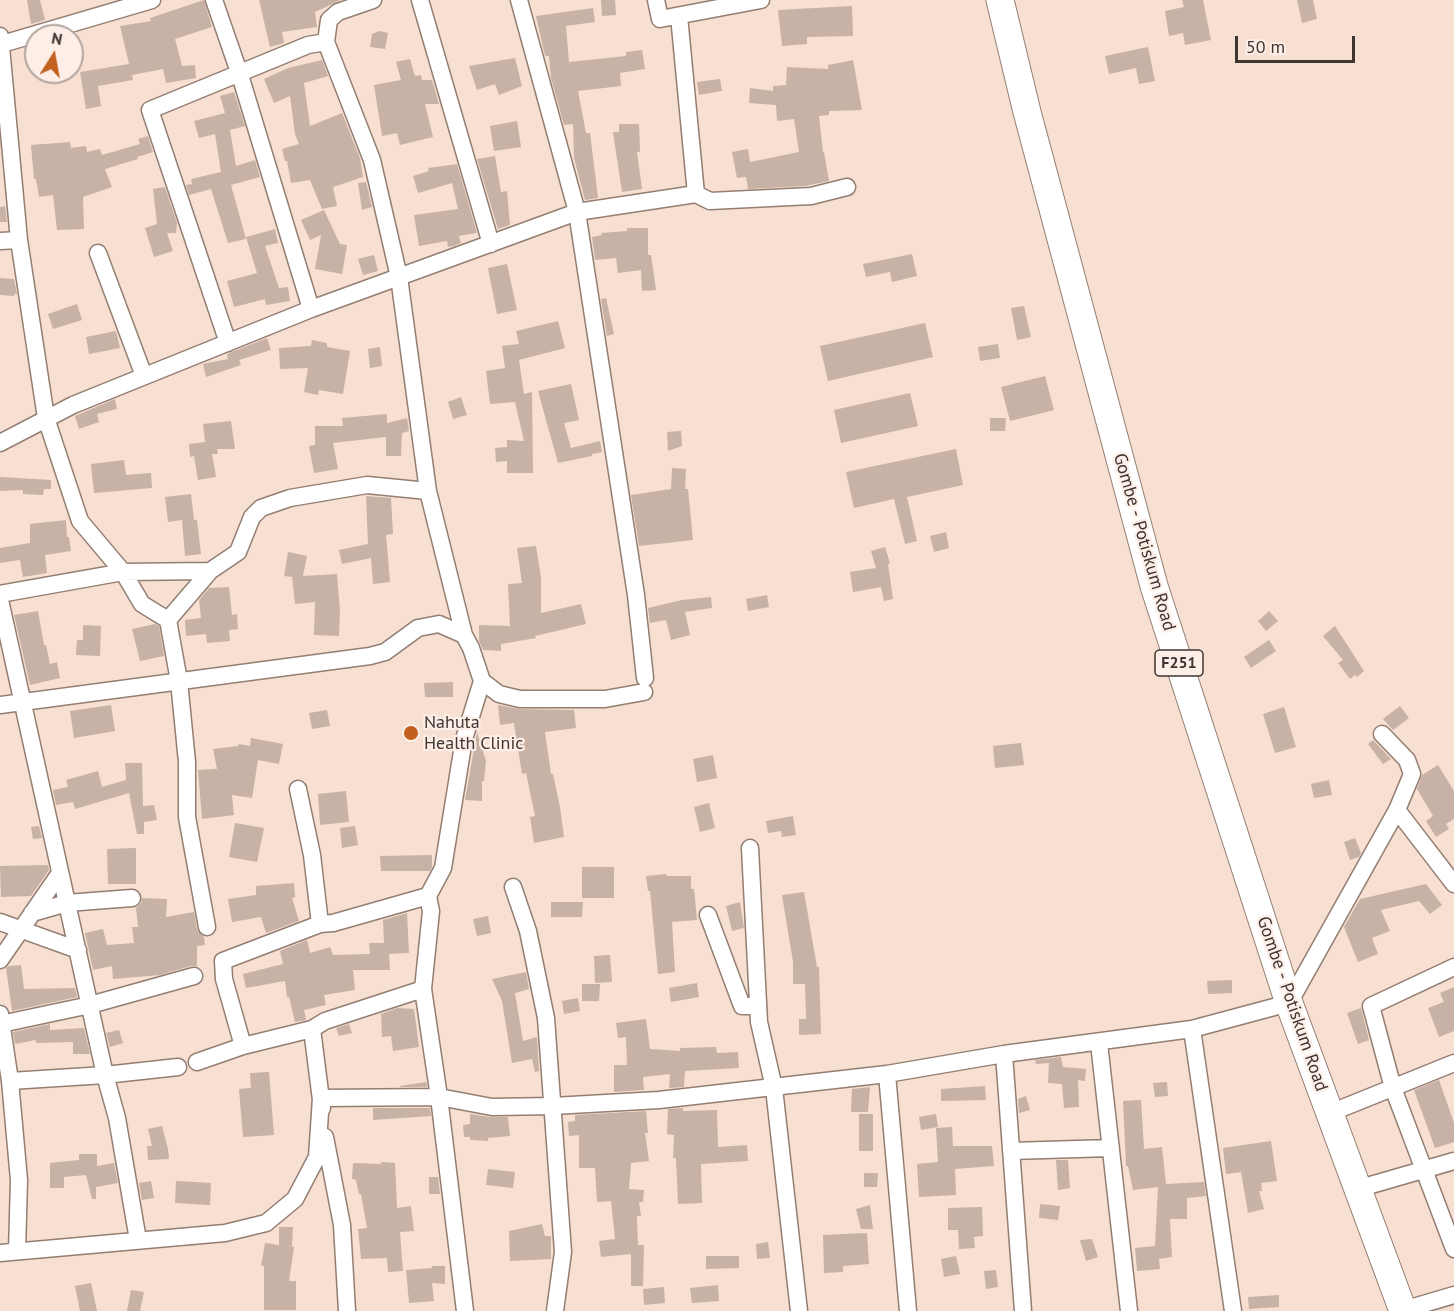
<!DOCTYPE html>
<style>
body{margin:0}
#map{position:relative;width:1454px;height:1311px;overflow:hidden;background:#f7dfd2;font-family:"PT Sans",sans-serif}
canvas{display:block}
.north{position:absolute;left:24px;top:24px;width:60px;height:60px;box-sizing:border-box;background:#fdefe7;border:2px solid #b1a59e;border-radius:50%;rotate:11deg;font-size:16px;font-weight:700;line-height:24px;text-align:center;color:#3f3530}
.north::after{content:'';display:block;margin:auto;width:21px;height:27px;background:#c1601f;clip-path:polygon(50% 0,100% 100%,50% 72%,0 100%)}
.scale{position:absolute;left:1235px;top:36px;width:120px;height:27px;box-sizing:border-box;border:3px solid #3f3530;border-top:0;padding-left:8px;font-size:18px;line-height:21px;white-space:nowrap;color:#3f3530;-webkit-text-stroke:4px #fdefe7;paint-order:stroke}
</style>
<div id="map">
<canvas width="1454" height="1311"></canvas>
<div class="north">N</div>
<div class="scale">50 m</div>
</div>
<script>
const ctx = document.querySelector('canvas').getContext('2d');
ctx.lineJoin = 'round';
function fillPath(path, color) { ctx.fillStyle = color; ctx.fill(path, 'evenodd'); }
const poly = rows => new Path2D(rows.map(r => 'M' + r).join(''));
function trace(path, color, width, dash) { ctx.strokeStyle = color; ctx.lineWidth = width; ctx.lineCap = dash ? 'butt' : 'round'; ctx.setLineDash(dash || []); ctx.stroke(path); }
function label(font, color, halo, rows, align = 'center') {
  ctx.font = font + ' "PT Sans",sans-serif'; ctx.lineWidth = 4.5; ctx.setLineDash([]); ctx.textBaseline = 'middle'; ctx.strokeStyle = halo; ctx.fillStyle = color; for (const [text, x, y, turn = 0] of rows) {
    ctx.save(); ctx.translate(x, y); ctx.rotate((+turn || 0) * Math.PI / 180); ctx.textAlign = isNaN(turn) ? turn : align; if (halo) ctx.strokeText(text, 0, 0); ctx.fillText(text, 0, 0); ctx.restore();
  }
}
const building = poly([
 [27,0,40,0,45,20,31,24],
 [204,0,212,27,175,39,182,66,195,65,196,78,166,83,163,69,132,75,133,80,98,86,101,106,86,109,80,72,129,64,120,26,151,21,150,18],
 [259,0,341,0,315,12,317,27,282,32,284,43,270,47],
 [601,0,615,0,616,15,602,16],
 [1182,0,1203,0,1211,40,1185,45,1183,33,1169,36,1165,11,1184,7],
 [1297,0,1313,0,1317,19,1302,23],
 [852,6,853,36,807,37,807,44,782,46,778,10],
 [593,8,595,22,566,26,569,62,626,56,626,52,642,50,645,69,620,73,621,86,578,91,586,133,590,133,598,198,585,200,574,158,573,124,564,125,551,78,549,56,545,56,536,16],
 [380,31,388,33,385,49,370,47,372,34],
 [1148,47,1155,81,1139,84,1136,68,1109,74,1105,56],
 [515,58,522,86,499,95,495,84,477,90,469,66],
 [410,59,415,76,421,75,422,80,432,80,439,104,425,104,433,137,400,145,397,133,382,136,374,85,401,80,396,62],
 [322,60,328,76,304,83,310,126,342,113,360,158,363,177,333,187,337,206,322,209,310,180,291,183,287,161,285,161,282,149,299,144,295,134,290,96,274,103,264,79,288,68],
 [853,60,862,110,829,111,829,115,819,116,823,152,824,152,829,181,805,186,748,189,746,177,737,178,732,152,748,149,750,162,799,152,794,119,777,121,776,105,749,103,750,88,773,91,773,86,786,85,787,67,828,69,828,65],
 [720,79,722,91,699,95,697,82],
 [234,92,245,126,230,130,236,166,255,160,260,177,231,185,246,239,228,243,211,189,189,195,186,185,192,184,191,179,221,172,215,134,199,138,194,121,225,113,220,96],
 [517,121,521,147,494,151,490,126],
 [619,124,639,124,640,152,637,152,642,189,622,192,613,132,619,132],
 [148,136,153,152,137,157,138,159,105,169,112,187,83,197,84,229,57,230,53,195,39,197,36,179,34,179,31,145,70,142,71,148,86,146,87,152,100,149,102,155,140,144,138,139],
 [495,156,501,192,507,191,510,225,498,229,477,159],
 [457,164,477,233,459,236,461,243,454,246,448,247,447,241,419,246,414,215,458,209,452,183,418,193,413,176,429,171,428,168],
 [366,182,372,207,362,210,358,183],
 [165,187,177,223,176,233,167,233,173,251,154,257,145,228,157,224,153,189],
 [5,206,7,222,0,222,0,207],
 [324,210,340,244,347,245,342,274,315,269,321,235,310,240,301,220],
 [627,228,648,228,648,255,651,255,656,290,642,291,641,270,618,273,616,258,595,260,592,237,602,235,601,233,627,231],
 [275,229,278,243,265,246,279,288,288,287,290,301,266,305,265,299,234,307,227,281,257,273,246,237],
 [912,254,917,276,892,282,890,272,866,277,863,264],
 [374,255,378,271,363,275,358,259],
 [507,264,517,310,497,314,488,268],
 [0,278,14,279,17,294,14,294,14,296,0,295],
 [606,298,614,334,607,336,601,299],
 [77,304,82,320,53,329,48,314],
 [1024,306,1031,337,1017,340,1011,308],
 [558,321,565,348,519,360,524,394,532,392,533,473,507,473,507,461,496,462,495,448,507,447,507,440,524,441,515,402,490,404,486,371,505,368,502,346,519,344,516,331],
 [925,323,933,357,828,381,820,346],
 [116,331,120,348,89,354,86,337],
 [267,338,271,350,239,360,241,365,206,377,203,364,228,359,227,354],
 [312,340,327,343,327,347,350,351,343,394,319,390,318,395,304,392,308,368,280,369,279,348,311,346],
 [998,344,1000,358,980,361,978,347],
 [380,347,382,366,370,368,368,349],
 [1045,376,1054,410,1010,421,1001,387],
 [571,384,579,420,564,423,571,448,600,441,602,452,592,454,592,456,558,463,538,391],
 [910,393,918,426,841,443,834,410],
 [461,397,467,415,453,419,448,402],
 [115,399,117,409,97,414,99,422,79,429,75,416],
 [387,414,387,423,407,418,409,431,402,433,401,456,386,456,386,437,333,443,338,469,314,473,309,446,315,445,315,426,343,426,342,418],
 [990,418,1006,418,1005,431,990,431],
 [231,421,235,449,217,449,218,454,212,454,216,477,198,480,194,456,190,457,189,444,205,442,203,424],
 [681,431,682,446,668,451,667,432],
 [956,449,963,485,907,497,917,541,905,544,894,499,854,508,846,472],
 [124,460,126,475,151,473,152,488,94,493,91,464],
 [672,468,686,469,685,489,688,489,693,540,639,546,631,495,671,489],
 [0,477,51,480,51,489,44,489,43,495,23,494,23,490,0,491],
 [191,494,194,520,197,520,201,554,185,556,182,520,168,522,165,497],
 [366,496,391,498,393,534,386,535,390,582,373,584,371,558,342,564,339,550,368,544],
 [66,520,67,537,69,537,71,551,45,555,47,573,23,577,20,560,0,563,0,548,30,543,30,524],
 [946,532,949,548,934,552,930,536],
 [536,546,541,577,541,613,581,604,586,624,535,636,536,638,501,644,501,651,483,650,479,641,479,625,510,626,508,584,522,583,517,548],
 [885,547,890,563,888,564,893,599,884,601,881,587,853,592,850,572,876,568,871,551],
 [288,552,307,556,303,576,337,574,340,611,339,636,314,635,315,602,295,604,292,577,284,576],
 [229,587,232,615,237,614,238,629,229,630,230,641,207,643,206,634,186,636,185,620,201,618,199,600,209,588],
 [767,595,769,607,748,611,746,599],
 [711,597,712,608,685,612,690,635,671,640,666,620,650,623,648,608,682,600],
 [38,611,44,645,46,645,50,664,57,662,60,678,30,685,14,615],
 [1269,611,1278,621,1266,631,1258,621],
 [155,624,159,626,164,656,140,661,132,629],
 [83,625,101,626,100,656,76,655,77,640,83,640],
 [1335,626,1364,671,1357,677,1355,675,1350,679,1338,663,1343,660,1323,636],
 [1269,640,1276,651,1251,668,1244,657],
 [453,682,453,697,425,697,424,683],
 [111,705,115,731,74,738,70,711],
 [498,705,520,709,574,710,576,728,545,732,551,774,553,774,560,807,564,837,534,843,530,817,535,816,526,773,522,774,514,723,500,725],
 [1400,706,1409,718,1393,730,1383,719],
 [1284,707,1296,747,1275,753,1263,714],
 [327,710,330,726,312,729,309,713],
 [477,732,486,761,484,781,482,781,482,801,465,800],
 [251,738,283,744,279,764,258,760,252,798,232,795,234,815,202,819,198,770,217,769,213,749,238,746,239,744,250,746],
 [1373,740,1391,759,1383,764,1368,744],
 [1021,743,1024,765,995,768,993,746],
 [713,755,717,778,697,782,693,759],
 [125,763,142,763,143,806,154,805,157,820,144,822,144,834,137,834,129,793,75,809,73,802,56,805,53,790,68,787,66,780,98,771,102,787,126,780],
 [1438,765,1454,791,1454,819,1446,824,1449,829,1436,837,1426,821,1433,816,1417,789,1422,775],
 [1329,780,1332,795,1314,798,1311,784],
 [346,791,349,822,320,825,318,794],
 [709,803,715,828,700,832,694,807],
 [793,816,796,835,782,837,781,831,768,833,766,821],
 [235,823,264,828,257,862,229,857],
 [39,826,42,838,33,839,31,827],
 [355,826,358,845,342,848,340,828],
 [1355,838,1361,853,1359,857,1350,860,1344,842],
 [136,848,136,884,108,884,107,849],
 [432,855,432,867,430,871,381,871,380,856],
 [48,865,49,870,31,896,1,897,0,866],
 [582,867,614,867,614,898,582,898],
 [666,874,667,876,691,876,691,889,694,889,697,920,672,922,675,972,658,974,650,891,648,891,646,876],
 [294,883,295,897,292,898,299,921,266,933,261,917,232,922,228,899,256,895,256,886],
 [1426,884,1442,905,1430,914,1419,901,1381,910,1390,931,1372,938,1378,954,1358,962,1344,927,1360,899],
 [804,892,817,967,819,967,821,1034,799,1035,799,1019,806,1019,805,984,793,984,793,962,782,895],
 [142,898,167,899,166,917,194,912,197,929,204,937,205,945,197,946,197,966,191,966,160,975,113,979,112,966,93,970,85,933,103,929,107,945,134,943,132,927,138,927,136,908,141,903],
 [551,902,583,902,582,917,551,917],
 [740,902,744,928,732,931,726,906],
 [407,913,409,953,389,954,390,970,353,970,355,990,324,995,326,1005,304,1010,306,1020,295,1022,289,997,287,997,285,981,246,988,243,974,283,964,280,951,307,940,310,953,330,947,333,955,370,954,369,943,384,943,383,920],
 [488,916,491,933,477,936,473,919],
 [610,955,612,982,595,983,594,956],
 [21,965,24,989,75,988,77,997,12,1011,6,968,9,966],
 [526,972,529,989,515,993,523,1041,537,1037,539,1071,535,1072,532,1059,512,1063,502,1001,492,979],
 [1232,980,1232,993,1208,994,1207,981],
 [697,983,699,997,671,1002,669,988],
 [582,984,600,984,599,1001,582,1001],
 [1454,987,1454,1031,1439,1037,1428,1008,1444,1002,1440,993],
 [578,998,580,1011,564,1014,562,1001],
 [397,1008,414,1009,419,1047,393,1051,391,1036,382,1037,381,1014],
 [1361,1008,1369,1040,1358,1044,1347,1013],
 [646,1019,650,1049,680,1051,680,1048,716,1047,717,1053,738,1052,739,1068,685,1071,684,1087,669,1088,670,1074,643,1077,644,1090,614,1092,614,1065,627,1065,626,1037,618,1038,616,1023],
 [50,1024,50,1030,84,1028,90,1054,73,1054,73,1042,36,1043,36,1040,15,1044,13,1032],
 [349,1024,352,1033,339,1036,336,1028],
 [119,1030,123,1043,110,1047,106,1033],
 [1061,1057,1063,1067,1086,1069,1085,1081,1078,1080,1079,1107,1064,1108,1062,1084,1048,1083,1049,1063,1036,1064,1035,1060],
 [269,1072,274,1135,243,1137,239,1089,251,1088,250,1073],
 [1439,1080,1454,1123,1454,1142,1435,1148,1414,1090],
 [426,1082,427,1087,400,1087,400,1086],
 [1167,1082,1168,1096,1155,1097,1153,1083],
 [985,1086,986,1100,941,1101,941,1089],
 [870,1087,868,1112,851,1112,852,1089],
 [1026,1096,1030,1110,1019,1113,1018,1099],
 [1141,1100,1144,1149,1162,1147,1166,1184,1204,1182,1206,1196,1187,1198,1187,1219,1170,1219,1172,1257,1159,1259,1160,1269,1137,1271,1135,1248,1155,1246,1158,1187,1133,1190,1128,1166,1126,1166,1123,1101],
 [373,1108,430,1108,431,1116,373,1120],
 [683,1108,683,1111,717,1110,718,1147,747,1145,748,1161,701,1164,702,1203,678,1204,676,1158,673,1158,674,1135,667,1134,668,1109],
 [646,1111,648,1133,645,1133,649,1161,631,1163,629,1189,644,1190,643,1202,639,1202,641,1216,637,1216,638,1245,644,1245,643,1286,631,1286,631,1254,601,1257,599,1241,615,1239,611,1201,597,1202,595,1168,579,1168,579,1135,569,1136,568,1122,575,1121,575,1115],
 [470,1114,490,1117,508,1117,510,1136,488,1138,488,1141,470,1140,470,1137,464,1137,463,1125,470,1124],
 [859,1114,873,1114,873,1151,859,1151],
 [936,1114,938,1127,921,1130,919,1117],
 [162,1126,168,1149,169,1159,148,1160,147,1146,152,1146,148,1129],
 [952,1127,953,1146,992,1146,994,1166,955,1169,956,1195,919,1197,917,1164,938,1162,936,1128],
 [1271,1141,1277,1181,1261,1183,1262,1191,1259,1191,1264,1209,1248,1213,1241,1172,1226,1174,1223,1148],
 [79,1154,97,1154,97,1166,114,1163,118,1183,96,1187,96,1199,92,1199,86,1175,64,1177,64,1188,50,1188,50,1163,79,1160],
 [1056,1160,1068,1160,1070,1188,1058,1190],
 [381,1162,395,1163,397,1208,411,1206,412,1215,414,1231,400,1232,403,1271,388,1272,387,1258,361,1259,358,1229,367,1228,361,1194,359,1194,356,1180,352,1179,353,1163,381,1164],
 [488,1169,515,1172,513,1188,486,1185],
 [864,1173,878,1173,877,1187,864,1187],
 [429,1177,438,1177,440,1194,429,1194],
 [151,1181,154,1198,142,1200,139,1183],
 [176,1181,211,1183,210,1205,175,1203],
 [1040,1204,1060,1206,1058,1220,1039,1218],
 [870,1205,873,1229,861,1229,856,1209],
 [982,1207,983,1236,974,1237,975,1248,959,1249,958,1230,948,1230,948,1208],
 [542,1224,545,1236,551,1236,551,1259,510,1261,509,1231],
 [279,1227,293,1227,292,1247,294,1247,289,1281,296,1281,296,1310,264,1310,264,1266,261,1266,265,1243,279,1245],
 [867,1233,869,1264,843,1266,843,1272,824,1273,823,1235],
 [1092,1239,1098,1257,1086,1261,1080,1240],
 [768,1242,770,1258,757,1259,756,1244],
 [706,1256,739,1256,739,1268,706,1269],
 [956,1256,960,1274,944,1277,941,1259],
 [432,1266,445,1266,445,1284,432,1283,434,1301,409,1303,406,1270,432,1268],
 [996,1270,998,1287,986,1289,984,1271],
 [91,1283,97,1311,80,1311,75,1286],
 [718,1285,719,1301,692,1303,690,1288],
 [664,1287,665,1303,644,1305,643,1289],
 [131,1290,144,1292,140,1311,127,1311],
 [1279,1295,1279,1307,1249,1309,1248,1297]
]);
const street = poly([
 [214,0,240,75,311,309],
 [373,0,338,12,329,20,326,42,372,160,399,277,428,491,464,635],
 [420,0,491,244],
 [519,0,577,212,636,595,645,678],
 [656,0,660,19,761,0],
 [679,16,696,194],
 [0,36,19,240,46,418,80,521,123,572,142,604,168,620,179,681,187,762,187,817,207,927],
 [2,44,152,0],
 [0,241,19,240],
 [98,253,144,376],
 [228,343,150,110,308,45,326,42],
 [0,443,73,405,311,309,577,212,696,194,710,201,811,196,847,187],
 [0,594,123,572,210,571],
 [0,600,105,1075,117,1118,138,1240],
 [168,620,210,571,238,552,252,517,261,508,290,498,367,485,428,491],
 [0,705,370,656,385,652,418,628,439,624,464,635,471,648,482,681,499,694,520,699,605,699,644,692],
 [298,789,312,855,320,924],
 [1397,810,1454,884],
 [750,848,759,1022,774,1088,799,1311],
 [513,887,528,931,546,1018,563,1252,555,1311],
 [32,913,67,903,132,898],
 [708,915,742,1006,758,1006],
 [0,922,78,950],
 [0,960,60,873],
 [1454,967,1371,1006,1393,1088,1454,1249],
 [0,1014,10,1081,19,1180,17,1251],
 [1,1024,90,1005,194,976],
 [312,1029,322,1108],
 [1192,1029,1233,1311],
 [1099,1043,1129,1311],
 [243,1046,224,979,223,961,320,924,333,923,428,896],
 [1004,1054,1023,1311],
 [197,1062,243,1046,312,1029,325,1021,423,989],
 [887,1074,908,1311],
 [10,1081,105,1075,178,1067],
 [1330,1113,1454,1063],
 [325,1137,342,1225,347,1311],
 [1011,1151,1111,1148],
 [1357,1189,1454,1161],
 [0,1253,225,1233,266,1223,295,1199,317,1157,321,1098,439,1097,492,1107,553,1106,659,1100,887,1074,1004,1054,1192,1029,1289,1003,1397,810,1412,774,1407,760,1382,734],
 [1403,1310,1454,1295],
 [465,1311,439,1097,423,989,431,911,428,896,443,868,464,739,482,681]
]);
const primary = poly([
 [1000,0,1027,112,1154,586,1289,1003,1403,1311]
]);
const markers = [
 [411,733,8,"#c1601f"]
];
const shields = [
 [1179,663,48]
];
const shieldNames = [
 ["F251",1179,663]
];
const streetNames = [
 ["Gombe - Potiskum Road",1144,542,74],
 ["Gombe - Potiskum Road",1292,1004,71]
];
const poiNames = [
 ["Nahuta",424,723],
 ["Health Clinic",424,744]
];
fillPath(building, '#c8b1a5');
trace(street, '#937e72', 19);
trace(primary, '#937e72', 29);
trace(street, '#fff', 16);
trace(primary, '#fff', 27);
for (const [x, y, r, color] of markers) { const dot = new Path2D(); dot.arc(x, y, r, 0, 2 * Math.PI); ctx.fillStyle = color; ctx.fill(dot); trace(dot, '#fdefe7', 2); }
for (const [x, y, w] of shields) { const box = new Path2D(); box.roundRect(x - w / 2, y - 13, w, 26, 4.5); ctx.fillStyle = '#fdefe7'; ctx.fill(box); trace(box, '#3f3530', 1.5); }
label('bold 16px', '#3f3530', null, shieldNames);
label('18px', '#3f3530', '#fdefe7', streetNames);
label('18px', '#3f3530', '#fdefe7', poiNames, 'left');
</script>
